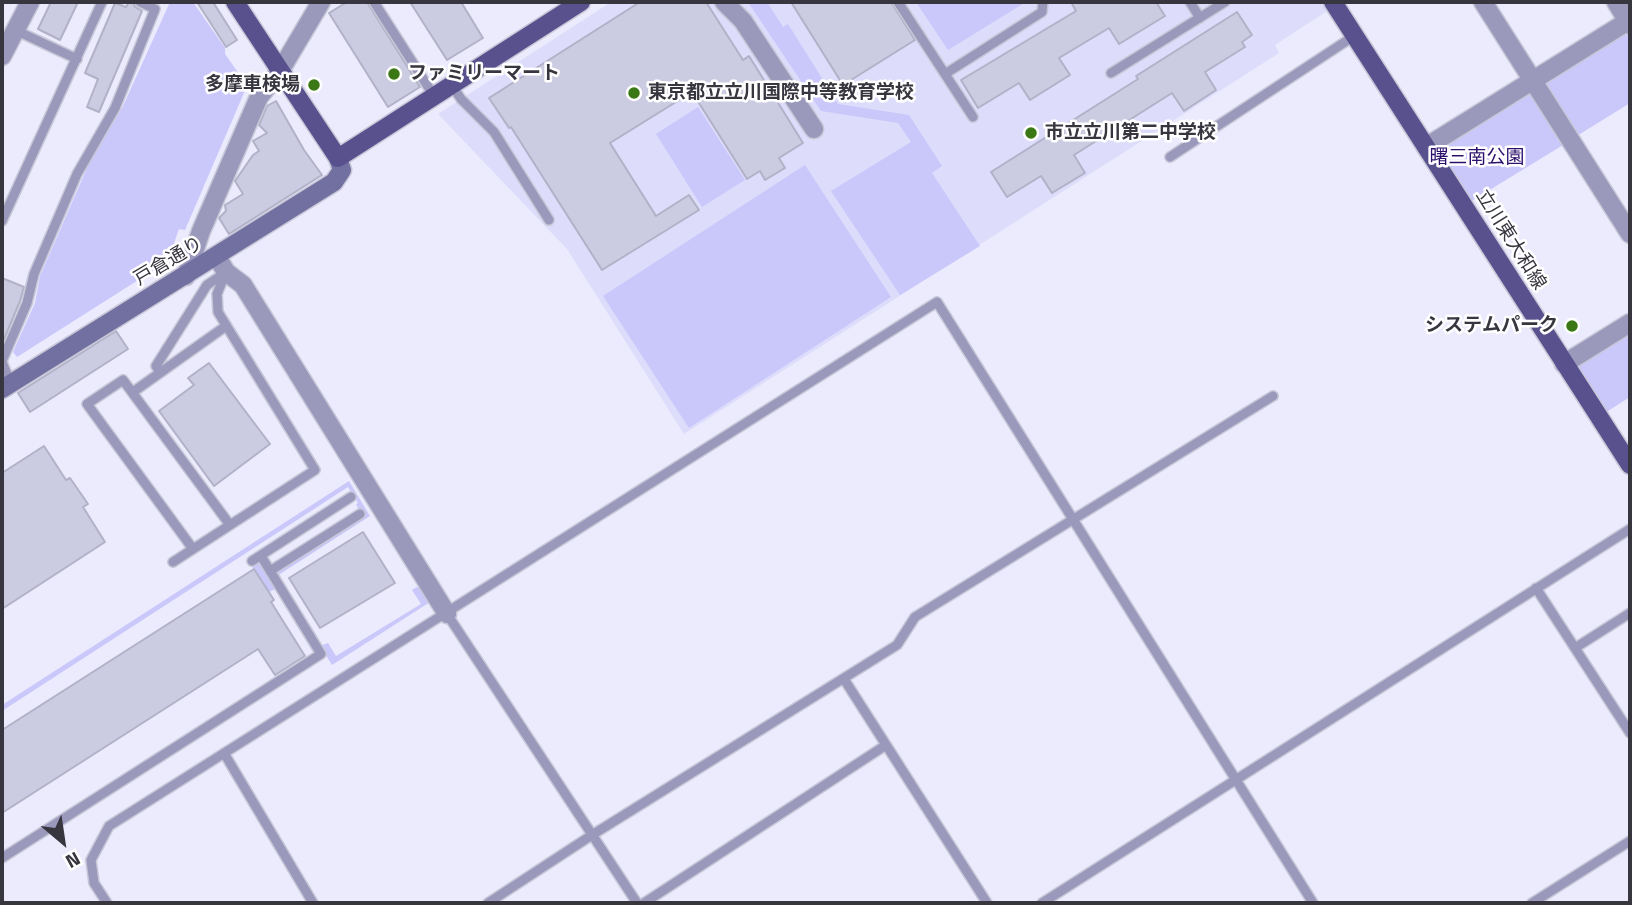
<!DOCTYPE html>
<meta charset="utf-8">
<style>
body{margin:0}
#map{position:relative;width:1632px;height:905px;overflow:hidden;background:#ebebfd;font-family:"Titillium Web",sans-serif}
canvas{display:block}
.frame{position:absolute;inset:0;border:4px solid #37363f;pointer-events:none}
.north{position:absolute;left:28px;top:807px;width:70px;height:70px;-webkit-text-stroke:5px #fff;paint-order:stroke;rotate:151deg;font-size:19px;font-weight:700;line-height:28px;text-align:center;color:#37363f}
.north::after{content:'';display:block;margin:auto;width:24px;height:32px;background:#37363f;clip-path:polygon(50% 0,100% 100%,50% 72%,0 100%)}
</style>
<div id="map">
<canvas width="1632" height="905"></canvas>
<div class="frame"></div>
<div class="north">N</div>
</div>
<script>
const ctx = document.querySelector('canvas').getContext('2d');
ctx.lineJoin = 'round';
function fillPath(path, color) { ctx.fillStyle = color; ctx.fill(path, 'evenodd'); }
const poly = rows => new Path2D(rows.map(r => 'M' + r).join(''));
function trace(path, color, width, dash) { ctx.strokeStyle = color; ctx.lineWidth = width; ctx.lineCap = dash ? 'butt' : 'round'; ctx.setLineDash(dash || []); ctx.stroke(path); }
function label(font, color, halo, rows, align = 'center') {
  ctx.font = font + ' "Titillium Web","Noto Sans JP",sans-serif'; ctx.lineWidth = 5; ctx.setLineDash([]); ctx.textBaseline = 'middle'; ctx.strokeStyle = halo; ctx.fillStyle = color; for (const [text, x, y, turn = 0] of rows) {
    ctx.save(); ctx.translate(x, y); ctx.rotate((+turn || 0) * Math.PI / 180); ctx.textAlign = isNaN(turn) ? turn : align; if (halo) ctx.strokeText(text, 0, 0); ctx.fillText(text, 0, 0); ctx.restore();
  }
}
const built = poly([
 [611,2,1321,2,1327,11,1275,45,1279,53,684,434,567,249,438,114]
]);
const green = poly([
 [170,2,193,2,225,48,225,54,242,78,253,72,185,230,179,229,174,243,179,247,173,258,17,357,13,352,35,303,40,276,90,161,123,106],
 [748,2,767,2,783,27,788,24,838,104,909,115,942,166,932,173,980,246,900,295,831,191,911,142,898,123,821,111],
 [916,2,1026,2,948,50],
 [1630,29,1630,103,1572,139,1536,83],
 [1532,85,1568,142,1465,205,1430,148],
 [698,107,745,180,702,207,656,134],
 [805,165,891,297,689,428,603,296],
 [1630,325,1630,397,1600,416,1566,365],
 [349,481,370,516,277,576,275,572,365,515,362,509,359,510,356,504,358,503,348,487,2,711,2,705],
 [260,559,277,588,269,592,251,565],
 [417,587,422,589,430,602,332,665,320,646,328,643,336,656,421,604,412,590]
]);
const building = poly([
 [51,2,78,2,60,40,38,29,51,2],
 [129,2,133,2,135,7,142,11,99,112,87,107,98,79,85,73,115,3,126,7,129,2],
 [197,2,213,2,237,40,226,47,197,2],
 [347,2,367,2,420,87,388,107,329,13,347,2],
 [410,2,461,2,483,38,447,60,410,2],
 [640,2,706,2,743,60,749,56,803,143,779,158,785,168,765,180,760,171,747,179,692,92,610,143,656,216,689,195,699,210,602,270,511,127,509,128,489,98,640,2],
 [791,2,891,2,915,40,843,85,791,2],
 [1071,2,1156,2,1165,16,1119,44,1109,28,1059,58,1070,75,1030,100,1019,83,978,108,961,80,1076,11,1071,2],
 [1237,12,1252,35,1242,42,1245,47,1205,72,1216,90,1184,111,1172,93,1074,155,1085,173,1052,193,1041,176,1007,197,991,172,1138,79,1136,76,1237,12],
 [276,101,304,150,322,175,229,234,219,218,226,211,225,205,243,194,235,181,253,155,259,151,253,141,267,133,259,125,267,106,276,101],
 [2,278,24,287,20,301,2,344,2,278],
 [116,331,128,349,30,412,18,393,116,331],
 [209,363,270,444,214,486,159,411,194,385,188,378,209,363],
 [44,446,66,480,70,478,88,504,83,507,105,542,2,609,2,473,44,446],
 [363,532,395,583,320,628,289,578,363,532],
 [254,569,274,600,271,602,305,656,275,675,258,649,2,813,2,730,254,569]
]);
const lane = poly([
 [374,2,434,96],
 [898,2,973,117],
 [1190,2,1200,18],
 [15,30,77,59],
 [1111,73,1225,2],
 [945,74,1042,12,1043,2],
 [451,84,461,99,494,132,549,220],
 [1170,157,1354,36],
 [2,221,102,2],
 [2,361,27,303,34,274,77,174,115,108,155,9,140,2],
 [2,362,11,384],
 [160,372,156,366,207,285,225,273],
 [133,392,226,326],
 [193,549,87,404,123,380,230,525],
 [252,561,351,497],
 [173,562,315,470,218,312,217,294,226,272],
 [270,571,360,514],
 [1536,588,1630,733],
 [447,614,637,903],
 [1575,648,1630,613],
 [844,679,987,903],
 [224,753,313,903],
 [2,858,321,654,261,556],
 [107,903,94,883,91,860,109,826,937,302,1313,903],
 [488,903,592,835,897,645,915,617,1273,396],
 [644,903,886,745],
 [1042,903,1630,529],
 [1532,903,1630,841]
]);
const street = poly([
 [724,2,743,21,814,129],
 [1483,2,1630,234],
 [1616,2,1630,25],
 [2,56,30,2],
 [1426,147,1630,20],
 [217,257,226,272,243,285,447,614],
 [186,276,201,231,259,97,280,71,321,2],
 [1564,364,1630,323]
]);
const secondary = poly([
 [2,389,334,182,342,170,338,158]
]);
const primary = poly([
 [235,2,338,158,581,2],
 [1333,2,1630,465]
]);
const markers = [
 [394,74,7,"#397815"],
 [314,85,7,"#397815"],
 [634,93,7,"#397815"],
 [1031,133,7,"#397815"],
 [1572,326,7,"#397815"]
];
const poiNames = [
 ["ファミリーマート",408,74],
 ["多摩車検場",300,85,"right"],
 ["東京都立立川国際中等教育学校",648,93],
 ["市立立川第二中学校",1045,133],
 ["システムパーク",1558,326,"right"]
];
const parkNames = [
 ["曙三南公園",1477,158]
];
const streetNames = [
 ["立川東大和線",1510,240,58],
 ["戸倉通り",169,262,-31]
];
fillPath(built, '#dddcfb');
fillPath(green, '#cac7fb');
fillPath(building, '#cbcbe1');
trace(building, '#b2b1c7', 2);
trace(lane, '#c7c7d7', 12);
trace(street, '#c7c7d7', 21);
trace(secondary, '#c7c7d7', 21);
trace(primary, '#c7c7d7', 21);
trace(lane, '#9a98bb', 9);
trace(street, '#9a98bb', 18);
trace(secondary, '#726fa1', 18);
trace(primary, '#58518d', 18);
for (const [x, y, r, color] of markers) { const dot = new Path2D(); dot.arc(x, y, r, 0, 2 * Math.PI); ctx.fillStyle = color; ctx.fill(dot); trace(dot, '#fff', 2.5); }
label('bold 19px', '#37363f', '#fff', poiNames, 'left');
label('19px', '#2c116c', '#fff', parkNames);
label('19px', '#37363f', '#fff', streetNames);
</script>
